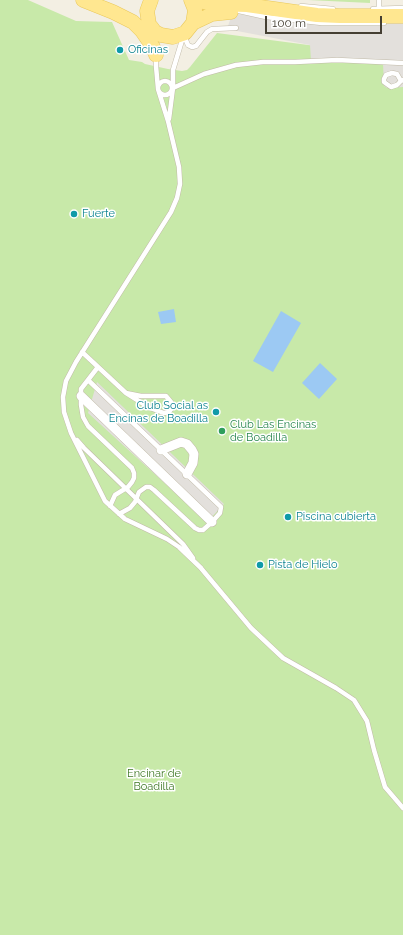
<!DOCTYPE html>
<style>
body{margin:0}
#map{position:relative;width:403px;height:935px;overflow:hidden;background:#f3efe3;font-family:Raleway,sans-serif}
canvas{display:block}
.scale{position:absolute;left:265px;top:16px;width:117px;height:18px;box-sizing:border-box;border:2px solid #453f33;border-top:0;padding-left:5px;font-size:12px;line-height:14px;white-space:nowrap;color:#453f33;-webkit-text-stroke:3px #fff;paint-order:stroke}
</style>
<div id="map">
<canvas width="403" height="935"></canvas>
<div class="scale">100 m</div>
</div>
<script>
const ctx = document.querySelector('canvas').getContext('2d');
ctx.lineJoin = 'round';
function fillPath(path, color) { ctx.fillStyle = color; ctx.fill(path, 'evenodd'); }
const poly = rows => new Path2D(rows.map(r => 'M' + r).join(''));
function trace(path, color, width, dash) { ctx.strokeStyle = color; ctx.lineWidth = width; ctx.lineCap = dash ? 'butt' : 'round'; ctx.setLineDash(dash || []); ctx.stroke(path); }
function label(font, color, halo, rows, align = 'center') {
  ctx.font = font + ' Raleway,sans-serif'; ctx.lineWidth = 3; ctx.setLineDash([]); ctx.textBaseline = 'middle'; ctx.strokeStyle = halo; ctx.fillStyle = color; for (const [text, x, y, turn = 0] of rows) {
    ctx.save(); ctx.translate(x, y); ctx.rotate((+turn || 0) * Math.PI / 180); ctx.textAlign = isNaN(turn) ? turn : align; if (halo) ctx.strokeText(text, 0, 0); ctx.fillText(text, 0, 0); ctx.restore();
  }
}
const green = poly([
 [0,0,28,0,76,21,112,22,129,60,142,62,145,64,168,69,182,71,187,70,190,67,217,33,331,48,403,47,403,935,0,935],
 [308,0,370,0,370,3]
]);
const parking = poly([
 [238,14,275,20,403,21,403,87,387,88,384,86,383,63,311,61,310,45,232,30,228,26,231,17],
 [97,382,224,504,207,522,88,413]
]);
const water = poly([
 [174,309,176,322,161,324,158,312],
 [281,311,301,323,273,372,253,361],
 [320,363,337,379,319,399,302,383]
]);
const service = poly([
 [379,0,379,10],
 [301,6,333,9],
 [373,9,403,8],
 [239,11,266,17,322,23,384,23],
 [184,36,188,45,192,47,196,46,207,32,212,29,236,28],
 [156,57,156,66,158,89,168,121,179,167,180,184,177,198,171,212,76,362,66,381,63,397,64,412,71,433,105,501,125,519,167,539,179,547,201,568],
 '158 88a7 7 0 1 1 14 0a7 7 0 1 1-14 0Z',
 [401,81,397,74,392,73,386,75,384,79,384,82,391,87,397,85,401,81,403,80],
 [173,88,204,74,236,65,263,62,295,62,337,60,403,63],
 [169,119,173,88,173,70,183,37],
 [82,352,126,393,150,408,164,413,169,412,172,408,171,402,166,396,141,396,126,393],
 [98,367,81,389,81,405,83,417,88,426,132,468,134,473,134,478,132,482,128,487,115,495,110,506],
 [88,380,221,507,220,513,212,522,203,530,199,530,195,528,154,490,150,487,146,487,139,492,135,502,130,508,119,514],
 [77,440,84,448,183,544,193,558],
 [200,567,251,628,283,658,336,688,354,700,367,721,374,750,385,787,403,808]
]);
const minor = poly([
 [81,396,212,522],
 [161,450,181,442,187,444,192,450,194,454,193,463,187,474]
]);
const primary = poly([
 [83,0,113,12,133,22,142,31,153,47,156,55],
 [151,0,147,11,149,24,155,32,161,35,173,37,185,33,193,23,195,10,191,0],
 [195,0,212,4,247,5,317,15,340,16,403,16],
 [193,23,212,14,231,12]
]);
const markers = [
 [120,50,4,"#0f9aa8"],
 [74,214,4,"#0f9aa8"],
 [216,412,4,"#0f9aa8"],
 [222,431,4,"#2e9e5b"],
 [288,517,4,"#0f9aa8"],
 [260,565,4,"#0f9aa8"]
];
const cultureNames = [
 ["Oficinas",128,50],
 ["Fuerte",82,214],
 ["Club Social as",208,406,"right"],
 ["Encinas de Boadilla",208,419,"right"],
 ["Piscina cubierta",296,517],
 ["Pista de Hielo",268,565]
];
const leisureNames = [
 ["Club Las Encinas",230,425],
 ["de Boadilla",230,438]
];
const parkNames = [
 ["Encinar de",154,774],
 ["Boadilla",154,787]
];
fillPath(green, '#c8e9a9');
fillPath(parking, '#e3e0dc');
fillPath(water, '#9cc9f3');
trace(service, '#c1baa8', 5.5);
trace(minor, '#c1baa8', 10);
trace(primary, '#e9c85b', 15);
trace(service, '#fff', 4.5);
trace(minor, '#fff', 9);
trace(primary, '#ffe790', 14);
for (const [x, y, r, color] of markers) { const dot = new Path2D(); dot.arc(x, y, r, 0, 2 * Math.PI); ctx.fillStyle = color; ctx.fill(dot); trace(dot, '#fff', 1.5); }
label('11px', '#0d838f', '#fff', cultureNames, 'left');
label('11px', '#27864d', '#fff', leisureNames, 'left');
label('11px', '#3e7824', '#fff', parkNames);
</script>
